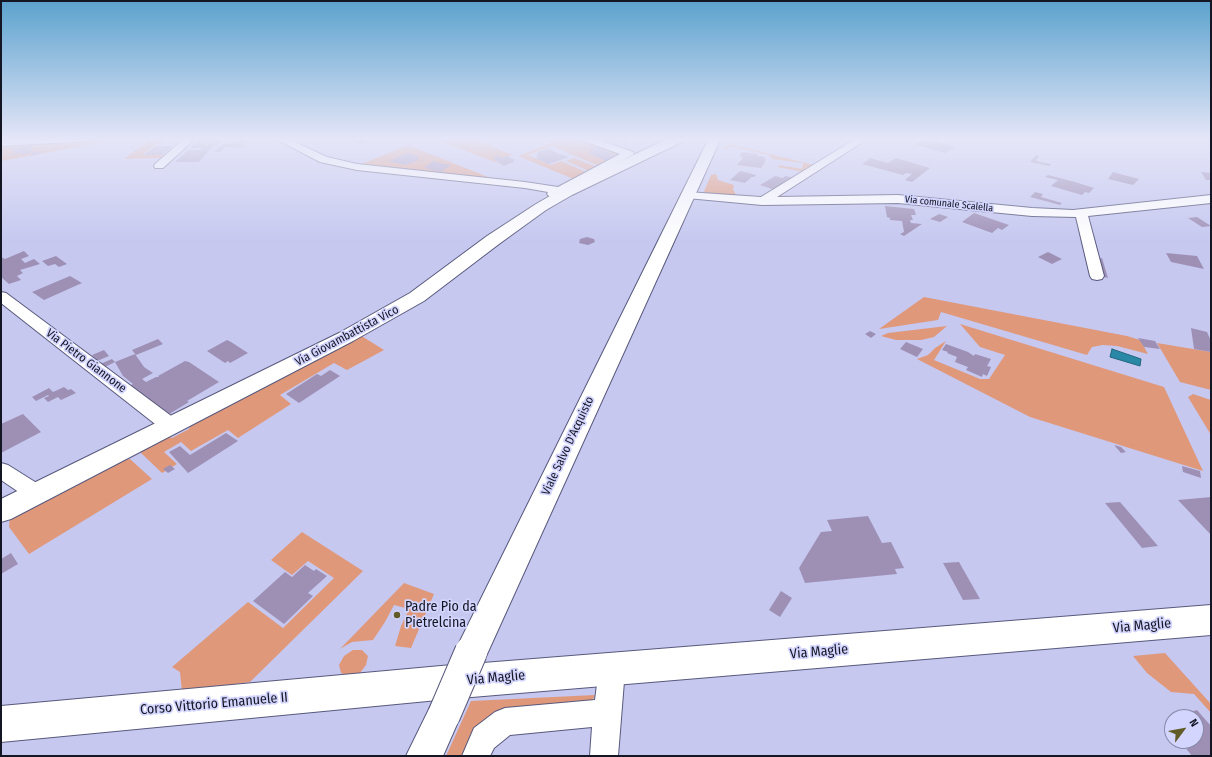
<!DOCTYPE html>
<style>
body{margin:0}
#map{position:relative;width:1212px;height:757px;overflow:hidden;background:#c6c8f0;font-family:"Fira Sans Condensed",sans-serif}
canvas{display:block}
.frame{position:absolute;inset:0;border:2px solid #151624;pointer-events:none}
.north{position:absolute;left:1164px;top:709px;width:40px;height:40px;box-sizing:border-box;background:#d3d5fe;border:1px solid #8789a7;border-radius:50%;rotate:58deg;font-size:11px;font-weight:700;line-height:16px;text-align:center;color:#151624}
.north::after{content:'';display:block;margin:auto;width:14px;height:18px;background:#615b28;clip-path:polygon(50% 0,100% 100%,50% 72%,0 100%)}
</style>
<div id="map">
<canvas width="1212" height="757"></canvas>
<div class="frame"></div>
<div class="north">N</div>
</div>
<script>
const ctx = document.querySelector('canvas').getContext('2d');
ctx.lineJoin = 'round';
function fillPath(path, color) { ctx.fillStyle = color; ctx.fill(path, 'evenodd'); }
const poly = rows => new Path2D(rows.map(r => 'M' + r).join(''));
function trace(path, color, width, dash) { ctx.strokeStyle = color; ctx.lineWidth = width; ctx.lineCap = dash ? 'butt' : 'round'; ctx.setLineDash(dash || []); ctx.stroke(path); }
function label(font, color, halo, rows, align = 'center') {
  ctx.font = font + ' "Fira Sans Condensed",sans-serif'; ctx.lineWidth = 3.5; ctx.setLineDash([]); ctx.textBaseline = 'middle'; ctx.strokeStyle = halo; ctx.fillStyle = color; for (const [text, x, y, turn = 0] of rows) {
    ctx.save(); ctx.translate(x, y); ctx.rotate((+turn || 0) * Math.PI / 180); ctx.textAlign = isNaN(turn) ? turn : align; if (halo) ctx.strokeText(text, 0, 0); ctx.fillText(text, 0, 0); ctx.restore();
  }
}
const green = poly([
 [152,138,162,138,160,142,162,144,156,144,143,155,164,155,160,158,124,159],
 [432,138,472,138,513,155,503,158,493,158,497,160,495,161,505,166],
 [539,138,577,138,623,155,599,166,552,146,528,155,551,165,561,161,588,173,576,180,518,156,551,143],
 [121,139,18,158,1,161,1,145],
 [731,144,742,147,814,165,804,172,778,167,778,165,802,169,803,163,772,159,769,155,734,147,723,149,725,146],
 [408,145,493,179,359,165],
 [574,158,597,167,589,171,566,161],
 [716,174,718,180,734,185,733,189,737,197,703,194,711,175],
 [924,297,1127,336,1140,340,1148,354,1117,346,1103,345,1092,347,1087,355,941,312,938,320,879,329],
 [960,324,1164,387,1203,471,1030,417,917,359,928,355,935,348,946,341,934,360,980,379,989,379,1005,355,980,347],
 [947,326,934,337,921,340,896,340,881,336,888,333],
 [360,335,384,350,347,370,334,363,280,395,291,404,238,438,228,430,191,451,181,442,164,452,177,464,162,473,141,453,144,446,164,435,172,438,189,429,192,421],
 [1157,343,1211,352,1211,390,1180,382],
 [1193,394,1211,400,1211,435,1188,397],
 [130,459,152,479,29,554,9,527,10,515,117,461],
 [302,532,363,571,250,682,182,692,180,672,172,667,248,602,283,628,334,578,308,561,292,575,271,560],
 [404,583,434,594,411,648,395,646,401,626,409,609,394,605,385,622,373,640,352,642,340,649],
 [353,650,362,650,368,656,366,665,360,673,349,676,341,673,339,665,344,656],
 [1165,653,1211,704,1211,713,1194,694,1171,692,1147,673,1133,656],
 [595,695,591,704,497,716,466,756,446,756,471,701]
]);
const water = poly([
 [1112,349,1141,359,1140,366,1110,357,1112,349]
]);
const building = poly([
 [201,138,225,138,217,145,214,145,199,162,175,162,188,150,200,150,203,148,190,148],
 [345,138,371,138,362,144,341,139],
 [608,138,621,138,629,141,617,143,606,139],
 [236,139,249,140,242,145,245,145,242,148,225,147,220,152,214,152,224,144,231,144],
 [924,140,938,142,955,147,945,153,914,144],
 [32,145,31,153,42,151,39,154,31,156,31,153,21,155,23,152,14,155,15,151,13,152,13,149],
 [156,146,173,146,162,155,144,155],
 [598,146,602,148,599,149,616,155,606,161,588,153,591,151,589,151],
 [549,149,559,154,569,157,549,164,535,158,539,157,536,156,539,153,537,152],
 [741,152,758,154,757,156,765,157,764,159,766,159,764,164,761,168,737,165,743,158,740,156],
 [408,153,420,157,417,159,419,160,405,165,389,161],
 [1036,155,1039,156,1036,161,1051,164,1049,166,1030,162],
 [498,156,503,158,507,156,515,160,513,161,514,162,504,166,493,158],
 [870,158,888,163,896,158,930,168,912,182,905,180,912,174,906,173,903,175,862,164],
 [433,161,440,163,451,165,441,172,424,168],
 [740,171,749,173,756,175,754,177,752,177,745,183,730,180],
 [1113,172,1139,179,1133,185,1108,179],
 [1201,172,1211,173,1211,180,1206,180],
 [1048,175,1075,182,1094,188,1089,193,1085,192,1082,195,1051,186,1058,180,1045,177],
 [775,176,783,178,785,176,795,178,775,190,760,185],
 [1035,192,1043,194,1041,197,1062,203,1060,205,1030,197],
 [885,206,914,209,916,215,911,215,913,220,910,220,911,223,922,224,904,236,900,234,904,232,902,221,890,220,890,218,887,217],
 [974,213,1009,225,1002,230,998,228,992,233,962,222],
 [939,214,948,217,940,222,930,219],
 [1197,217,1211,226,1202,227,1188,218],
 [587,237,594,239,595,242,588,245,579,243,580,239],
 [24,251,29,256,21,259,25,263,34,259,40,264,20,270,23,273,17,276,21,280,9,284,1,277,1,257,5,259],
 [1048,252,1062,259,1052,264,1038,257],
 [1166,253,1197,256,1204,269,1171,262],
 [56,256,67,264,59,267,55,264,48,266,42,261],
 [1102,258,1108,278,1104,277,1098,259],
 [70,276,82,283,44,300,32,292],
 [1191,328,1207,332,1211,341,1211,352,1194,349],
 [870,331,876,334,871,338,865,334],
 [1138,338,1155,341,1160,349,1144,347],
 [158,339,163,344,136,355,132,350],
 [227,340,231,342,248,353,230,363,228,361,225,363,207,351],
 [906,342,923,349,917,357,900,349],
 [946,344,968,352,974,356,975,354,991,359,987,366,991,367,987,376,983,374,982,377,966,370,968,367,955,362,957,357,947,353,948,352,942,350],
 [104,350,109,356,97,361,92,355],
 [135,354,144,367,153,373,142,379,146,382,156,377,159,377,158,376,185,361,189,362,219,382,187,401,189,402,166,416,129,386,133,384,123,376,115,362],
 [112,359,115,362,103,368,100,364],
 [330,370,340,376,299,403,286,394,317,374,321,376],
 [64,387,68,390,71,389,76,393,61,400,58,397,48,402,44,398,49,396,48,395,36,401,32,397,49,388,53,392],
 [23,414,41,432,1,453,1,424],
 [226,433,238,441,188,473,169,452,180,446,190,455],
 [1114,445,1121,447,1126,452,1121,453],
 [170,465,175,469,168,473,163,469],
 [1182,466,1200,471,1201,478,1183,472],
 [1211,497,1211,535,1178,500],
 [1120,502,1158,546,1142,548,1105,503],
 [868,516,882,543,891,542,904,568,895,569,897,574,805,583,799,568,821,532,832,531,827,520],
 [11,553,18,564,1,574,1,559],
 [959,562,980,599,963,600,943,563],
 [305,565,314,571,316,569,327,576,308,593,313,596,284,624,253,601,285,572,292,577],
 [781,591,792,598,780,617,769,610],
 [1197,710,1211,726,1211,756,1192,756,1180,741,1196,741,1196,717,1186,717,1184,714]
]);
const street = poly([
 [40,138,93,138,88,141,1,146,1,140,40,138],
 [185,138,196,138,163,168,155,168,154,166,155,164,185,138],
 [274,138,286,138,327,157,357,164,525,182,558,187,620,154,581,140,580,138,594,138,633,152,634,154,570,189,573,192,571,194,561,194,553,197,549,196,547,194,548,192,525,188,357,170,320,162,274,138],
 [857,138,869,138,777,197,898,195,1032,208,1073,210,1211,195,1211,203,1088,216,1104,276,1102,279,1097,280,1092,279,1090,276,1076,217,1032,216,898,203,762,205,687,198,683,197,681,195,683,193,687,192,761,197,857,138],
 [1,292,6,293,178,421,180,426,178,431,171,433,164,431,1,303,1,292],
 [1,463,8,465,43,487,46,493,43,499,36,501,29,499,1,480,1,463],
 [612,656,621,660,625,669,618,756,590,756,592,727,510,735,494,748,490,756,462,756,474,728,495,712,505,708,595,700,599,669,603,660,612,656]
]);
const secondary = poly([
 [669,138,685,138,684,141,572,195,546,210,499,244,424,301,353,341,11,519,1,522,1,499,339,333,410,293,487,236,536,204,562,189,669,138],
 [709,138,721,138,483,663,1211,605,1211,635,448,699,456,703,461,715,443,756,406,756,432,703,438,700,1,742,1,706,463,664,460,663,455,652,460,641,709,138]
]);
const secondaryBridge = poly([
 [444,715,471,652]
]);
const markers = [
 [397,615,4,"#615b28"]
];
const farStreetnames = [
 ["Via comunale Scalella",949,204,6]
];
const streetNames = [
 ["Via Giovambattista Vico",347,336,-28],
 ["Via Pietro Giannone",86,361,37],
 ["Viale Salvo D'Acquisto",568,446,-65]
];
const nearPoinames = [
 ["Padre Pio da",405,607],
 ["Pietrelcina",405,623]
];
const nearStreetnames = [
 ["Via Maglie",1142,626,-5],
 ["Via Maglie",819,652,-5],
 ["Via Maglie",496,678,-5],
 ["Corso Vittorio Emanuele II",214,704,-5]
];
fillPath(green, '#e0987b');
fillPath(water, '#2988a5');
trace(water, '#23667e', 1);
fillPath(building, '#9e90b5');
trace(street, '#58597c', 2);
trace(secondary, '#58597c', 2);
fillPath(street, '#fff');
fillPath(secondary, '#fff');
trace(secondaryBridge, '#58597c', 34, []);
trace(secondaryBridge, '#fff', 32);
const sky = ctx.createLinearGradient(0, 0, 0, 244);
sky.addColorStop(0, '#5ba2cd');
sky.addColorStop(0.57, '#e5e6f8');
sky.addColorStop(1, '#e5e6f800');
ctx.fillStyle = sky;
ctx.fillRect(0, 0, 1212, 244);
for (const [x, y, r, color] of markers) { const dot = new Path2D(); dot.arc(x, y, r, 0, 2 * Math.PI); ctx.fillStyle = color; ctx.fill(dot); trace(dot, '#d3d5fe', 1.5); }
label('10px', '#151624', '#d3d5fe', farStreetnames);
label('12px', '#151624', '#d3d5fe', streetNames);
label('14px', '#151624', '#d3d5fe', nearPoinames, 'left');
label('14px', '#151624', '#d3d5fe', nearStreetnames);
</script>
